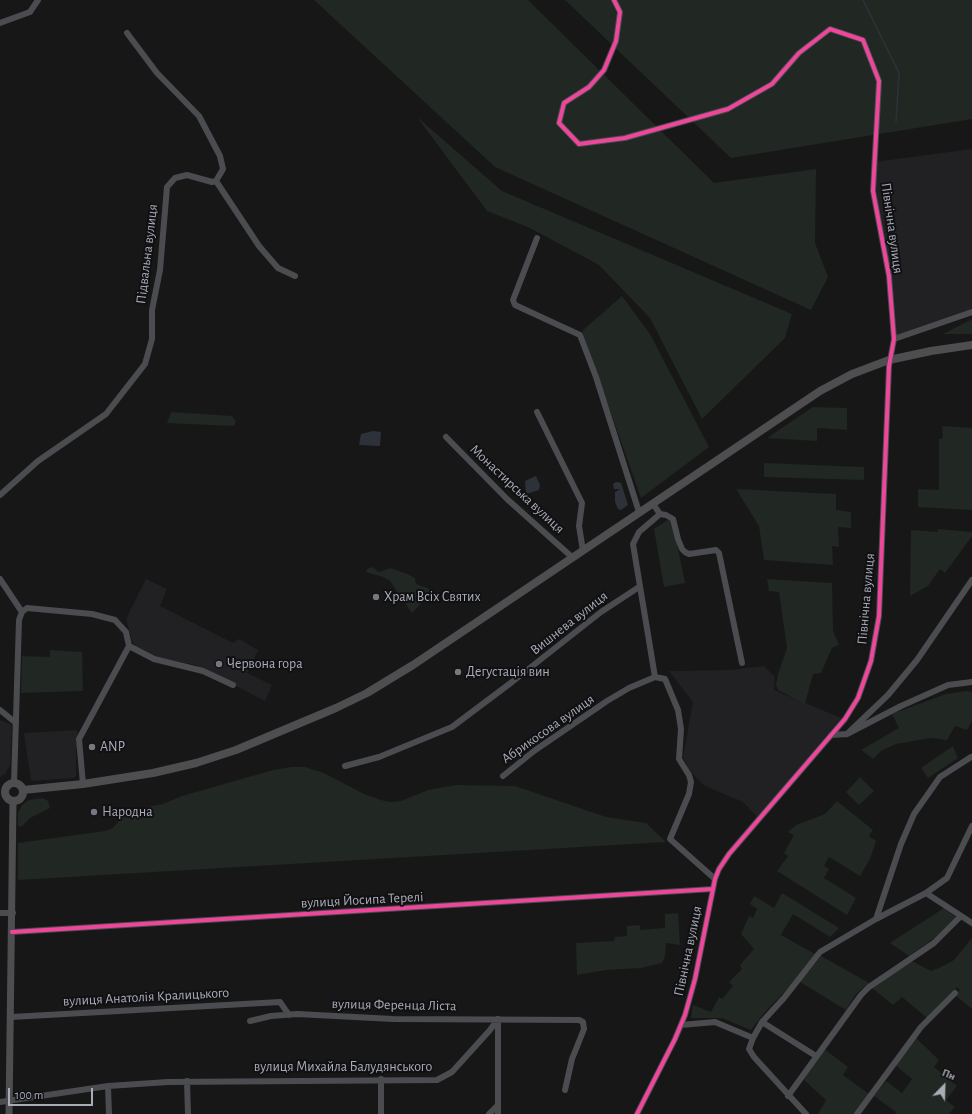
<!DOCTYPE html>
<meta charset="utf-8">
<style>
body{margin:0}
#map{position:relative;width:972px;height:1114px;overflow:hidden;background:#171717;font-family:"Alegreya Sans",sans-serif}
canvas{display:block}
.north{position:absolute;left:924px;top:1066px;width:40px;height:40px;-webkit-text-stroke:3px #111113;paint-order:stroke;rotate:23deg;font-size:11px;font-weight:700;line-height:16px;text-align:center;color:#a9acb7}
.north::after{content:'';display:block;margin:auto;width:14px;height:18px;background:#a9acb7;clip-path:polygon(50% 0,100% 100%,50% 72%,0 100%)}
.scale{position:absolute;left:8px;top:1088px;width:85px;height:18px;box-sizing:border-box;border:2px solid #a9acb7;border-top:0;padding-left:5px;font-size:12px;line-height:14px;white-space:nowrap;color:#a9acb7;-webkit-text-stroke:3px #111113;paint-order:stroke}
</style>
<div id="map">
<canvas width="972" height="1114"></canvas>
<div class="north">Пн</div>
<div class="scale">100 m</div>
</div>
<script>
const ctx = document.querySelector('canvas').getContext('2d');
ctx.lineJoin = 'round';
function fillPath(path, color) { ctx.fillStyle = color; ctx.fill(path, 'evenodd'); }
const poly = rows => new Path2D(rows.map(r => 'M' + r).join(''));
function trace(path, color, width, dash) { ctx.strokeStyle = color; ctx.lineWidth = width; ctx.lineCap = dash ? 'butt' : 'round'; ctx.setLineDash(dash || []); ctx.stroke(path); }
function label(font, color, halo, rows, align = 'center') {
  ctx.font = font + ' "Alegreya Sans",sans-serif'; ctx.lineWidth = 4; ctx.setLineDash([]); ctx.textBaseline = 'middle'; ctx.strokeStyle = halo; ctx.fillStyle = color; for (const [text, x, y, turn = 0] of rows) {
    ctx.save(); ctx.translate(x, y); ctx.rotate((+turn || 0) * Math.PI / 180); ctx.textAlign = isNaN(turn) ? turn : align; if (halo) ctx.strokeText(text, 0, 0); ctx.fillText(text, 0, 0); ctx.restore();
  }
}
const built = poly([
 [972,149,972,312,894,339,889,276,873,191,874,162],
 [146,579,167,589,160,606,233,643,239,639,258,650,247,673,272,685,265,701,196,665,155,657,137,648,132,641,126,619],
 [764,666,775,677,774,690,841,718,757,817,743,802,705,786,690,771,683,757,693,702,669,671,728,670],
 [0,720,12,725,10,765,5,774,0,777],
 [77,730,79,748,76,749,76,776,74,778,31,781,24,733]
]);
const green = poly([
 [314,0,528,0,714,183,816,169,815,243,828,277,811,310,495,167],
 [565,0,972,0,972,119,731,158],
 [417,117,502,191,792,314,785,338,702,419,650,318,599,265,530,228,487,211],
 [622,296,650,334,709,447,641,498,582,331],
 [972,319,972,334,943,334],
 [813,407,847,408,847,430,817,428,817,441,767,438],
 [171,412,232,416,236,421,234,426,167,423],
 [942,426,972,428,972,510,918,507,918,489,939,490,939,439,943,438],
 [764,463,864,467,864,480,764,477],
 [736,489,836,494,836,510,851,512,851,528,838,527,839,547,832,546,833,565,764,560,759,526],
 [669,519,670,519,677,544,685,583,664,587,654,529],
 [938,529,972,532,972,536,945,573,940,569,928,586,910,596,911,530,938,532],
 [372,567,379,572,390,568,407,574,415,578,416,584,430,589,424,600,412,613,390,581,383,577,366,572,367,569],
 [767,579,832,583,833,631,839,645,832,648,821,673,813,674,805,704,778,690,776,685,778,674,787,648,779,592,769,591],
 [50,650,82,652,83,691,21,693,22,656,50,657],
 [966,691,972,692,972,721,967,730,955,726,947,740,931,738,896,744,881,751,873,759,861,750,899,728,892,714,946,694],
 [953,746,958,758,928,778,921,768],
 [291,767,305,767,324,773,364,794,381,800,390,802,401,801,428,790,456,785,515,786,606,817,646,823,666,842,18,880,18,843,105,831,113,828,127,811,163,804,182,796,273,770],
 [860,777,874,791,859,805,846,792],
 [43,798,48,801,50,808,30,818,21,827,18,826,18,813,22,805,29,800],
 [837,801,873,830,869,836,876,841,870,859,860,876,829,857,824,866,829,869,824,878,856,898,847,915,777,871,788,856,784,853,794,835,788,832,796,825,825,814],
 [782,893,839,928,830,937,793,914,781,935,815,954,795,981,764,1013,751,1030,722,1018,691,1018,693,1005,711,1012,719,997,722,999,733,986,729,982,742,969,740,965,754,949,741,934,749,916,753,918,757,909,750,904,754,896,774,908],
 [944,908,957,918,939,935,909,956,890,943],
 [678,913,680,945,666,943,665,956,662,963,641,968,606,970,577,975,576,943,614,941,615,937,627,936,627,926,640,925,640,930,665,928,665,914],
 [972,938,972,1009,955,995,960,990,957,987,927,1018,902,997,893,1005,872,988,910,960,931,971,941,967,954,960],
 [821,956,869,983,856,994,846,1010,800,982],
 [915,1037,939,1060,934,1067,957,1086,946,1100,955,1107,949,1114,895,1114,896,1112,874,1096,886,1081,902,1093,912,1079,894,1064],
 [823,1048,848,1067,843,1075,869,1094,854,1114,818,1114,826,1100,804,1080]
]);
const water = poly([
 [373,431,381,432,380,446,359,445,361,434],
 [536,476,540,485,539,490,526,494,525,481],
 [616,482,621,483,628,505,621,510,618,509,615,502,615,492,620,489,614,489,613,484]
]);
const stream = poly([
 [863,0,899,73,896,122]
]);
const minor = poly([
 [614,0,620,12,616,41,604,70,589,87,564,103,559,123,579,144,625,138,728,109,772,84,799,53,830,29,863,40,879,81,873,191,889,276,894,339,889,366,879,616,871,661,858,698,845,719,729,854,719,869,715,879,695,979,685,1015,675,1039,637,1114],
 [0,23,30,12,38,0],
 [216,181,259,246,278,268,295,276],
 [537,238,513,300,515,305,580,335,596,377,639,512],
 [894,339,972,312],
 [537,412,582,503,579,526,583,551],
 [446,437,507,499,573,558],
 [0,495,38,461,106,414,145,364,152,339,152,310,160,270,167,187,175,178,187,175,212,182,216,181,223,169,220,156,199,116,157,73,127,33],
 [653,504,660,514,666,515,673,519,678,539,682,549,685,552,689,554,716,550,719,553,742,663],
 [0,579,22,612,27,608,92,614,115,620,126,632,129,646,154,659,203,671,233,685],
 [655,677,665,679,678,710,681,729,679,759,689,775,691,782,689,794,670,839,715,879],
 [0,710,16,723],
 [847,734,888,695,917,660,972,580],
 [831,735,847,734,901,706,948,685,972,682],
 [345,766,379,757,452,727,512,682,601,612,639,587],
 [503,776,534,751,607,701,629,688,655,677,633,544,639,532,660,514],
 [14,783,19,620,22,612],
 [83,784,79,739,129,646],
 [926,893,947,878,972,826],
 [0,913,13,913],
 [876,919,901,844,914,814,940,777,971,757],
 [12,932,713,889],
 [11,1017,280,1002,289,1015],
 [498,1019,498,1114],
 [250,1021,271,1016,297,1014,393,1019,579,1020,583,1022,584,1029,572,1059,565,1090],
 [762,1022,816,1056],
 [681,1025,715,1022,753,1038,762,1022,784,998,820,952,876,919,926,893,972,923],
 [753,1038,749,1049,754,1057,806,1114],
 [187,1081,188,1114],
 [108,1086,109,1114],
 [788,1096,861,995,869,987,934,943,961,916],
 [0,1102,108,1086,168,1082,437,1080,452,1072,490,1030,498,1019],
 [381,1114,381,1079],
 [489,1114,498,1105],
 [857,1114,921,1027,955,993]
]);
const major = poly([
 [9,1114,13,801]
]);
const highway = poly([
 '5 792a9 9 0 1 1 18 0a9 9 0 1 1-18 0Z',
 [23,790,83,784,153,773,196,763,236,750,336,708,367,693,413,665,820,391,852,374,889,360,931,351,972,345]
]);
const cycleway = poly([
 [614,0,620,12,616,41,604,70,589,87,564,103,559,123,579,144,625,138,728,109,772,84,799,53,830,29,863,40,879,81,873,191,889,276,894,339,889,366,879,616,871,661,858,698,845,719,729,854,719,869,715,879,695,979,685,1015,675,1039,637,1114],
 [12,932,713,889]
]);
const markers = [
 [376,597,4,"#76787f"],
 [219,664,4,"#76787f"],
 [458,672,4,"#76787f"],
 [92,747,4,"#76787f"],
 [94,812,4,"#76787f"]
];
const streetNames = [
 ["Північна вулиця",892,228,82],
 ["Підвальна вулиця",147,254,-83],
 ["Монастирська вулиця",517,489,43],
 ["Північна вулиця",866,599,-85],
 ["Вишнева вулиця",569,623,-38],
 ["Абрикосова вулиця",548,729,-35],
 ["вулиця Йосипа Терелі",362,900,-3],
 ["Північна вулиця",688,951,-78],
 ["вулиця Анатолія Кралицького",146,997,-3],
 ["вулиця Ференца Ліста",394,1005,1],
 ["вулиця Михайла Балудянського",343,1067]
];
const poiNames = [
 ["Храм Всіх Святих",384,597],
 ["Червона гора",227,664],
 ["Дегустація вин",466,672],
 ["ANP",100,747],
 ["Народна",102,812]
];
fillPath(built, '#212123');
fillPath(green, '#212722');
fillPath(water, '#2d323a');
trace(stream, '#2d323a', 1.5);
trace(minor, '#4b4c50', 6);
trace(major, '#4e4e51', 7);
trace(highway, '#4e4e51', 8);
trace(cycleway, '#ed469a', 4);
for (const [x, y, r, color] of markers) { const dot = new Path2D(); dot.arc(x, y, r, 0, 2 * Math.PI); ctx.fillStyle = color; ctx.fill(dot); trace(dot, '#111113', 1.5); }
label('14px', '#a9acb7', '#111113', streetNames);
label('14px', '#a9acb7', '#111113', poiNames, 'left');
</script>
